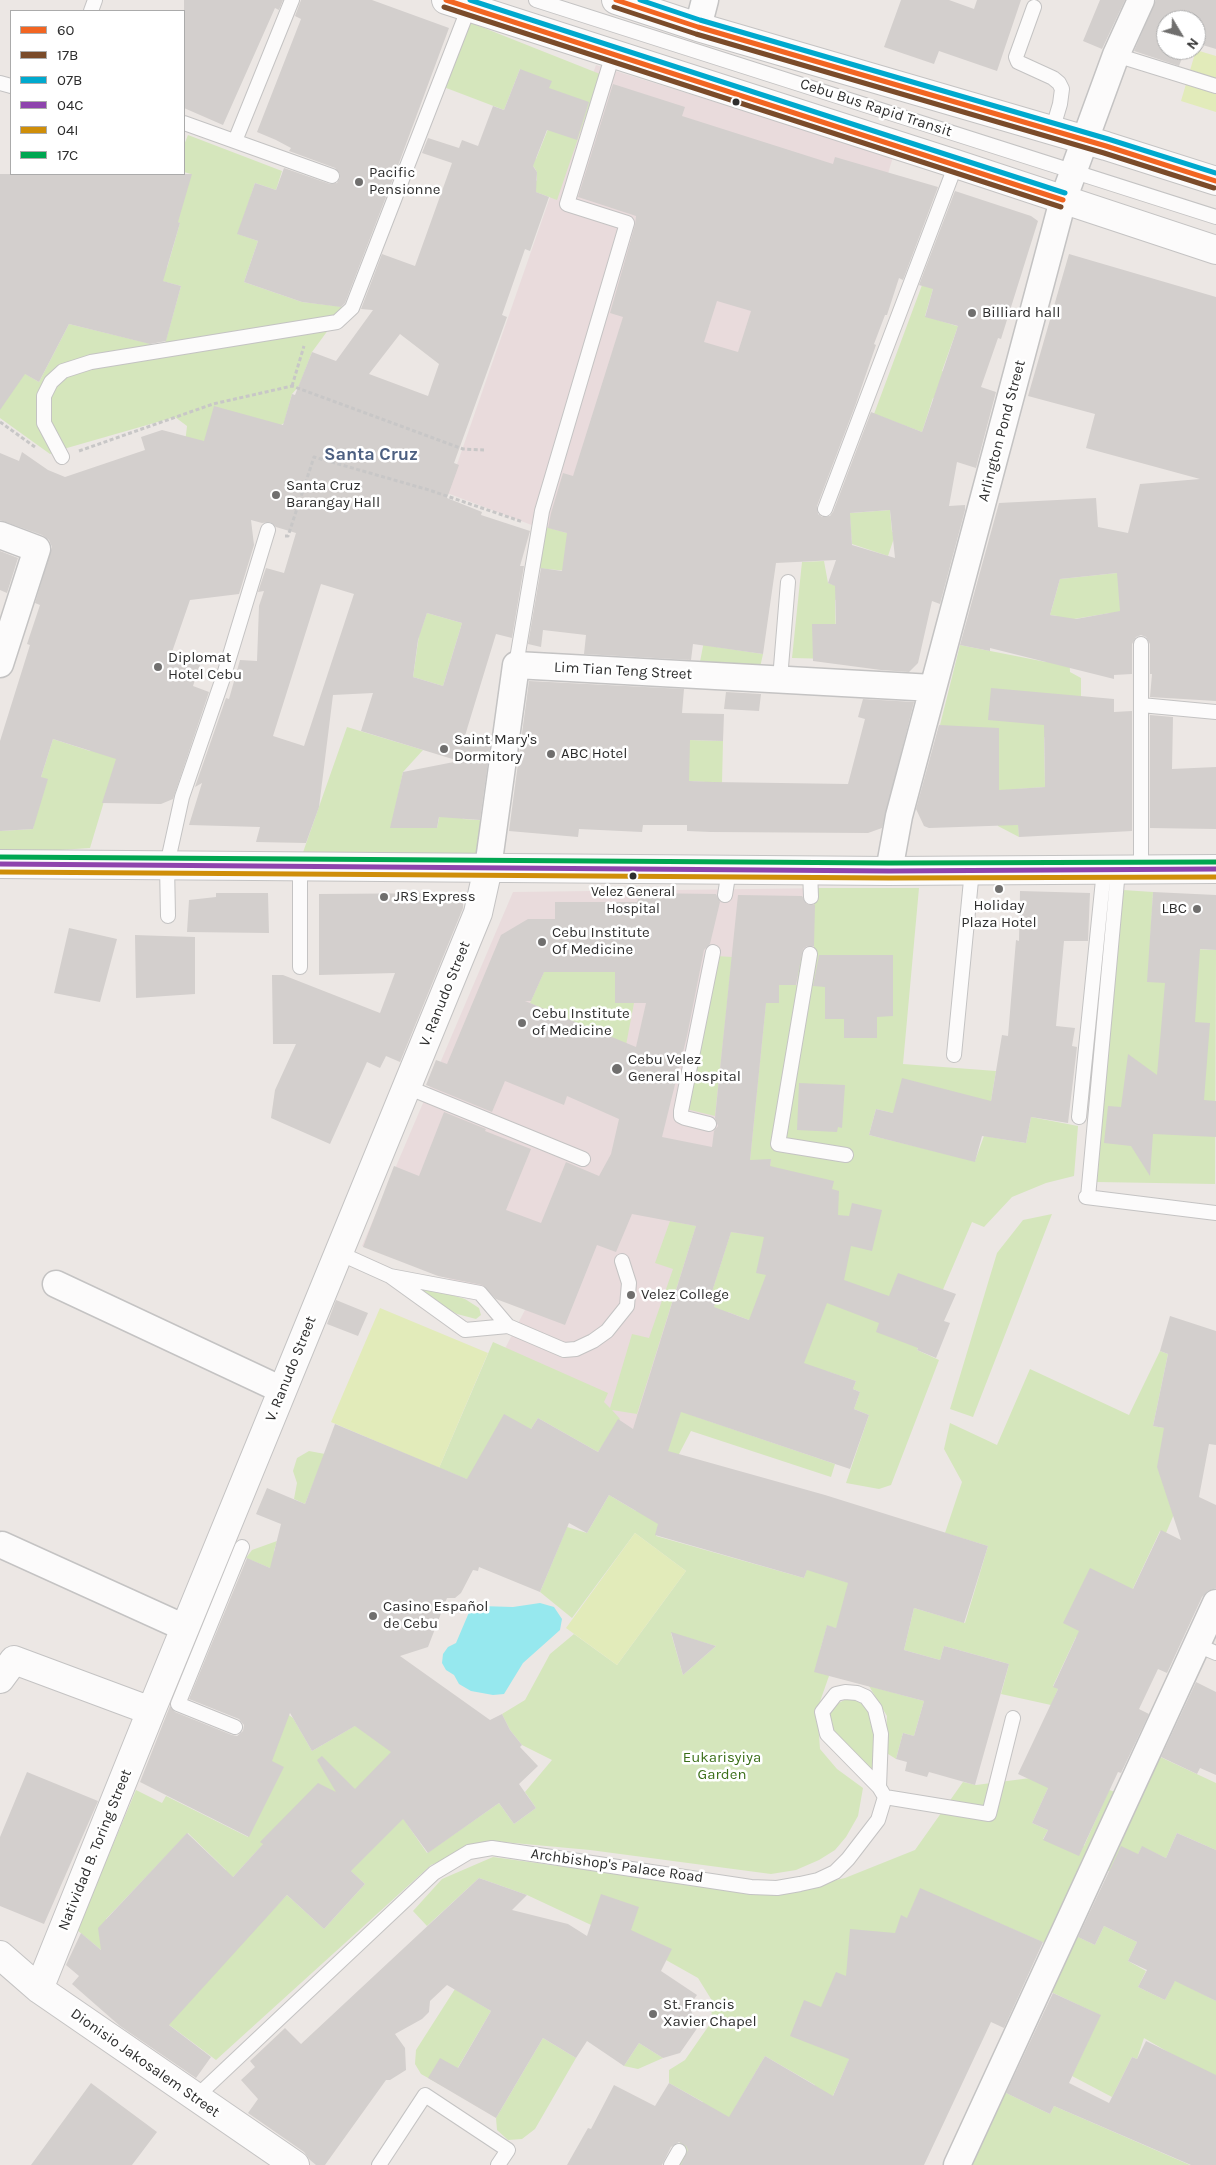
<!DOCTYPE html>
<meta charset="utf-8">
<style>
body{margin:0}
#map{position:relative;width:1216px;height:2165px;overflow:hidden;background:#ece7e4;font-family:Karla,sans-serif}
canvas{display:block}
.legend{position:absolute;left:10px;top:10px;width:175px;height:165px;box-sizing:border-box;background:#fff;border:1px solid #ababab;margin:0;padding:6px 9px;list-style:none;font-size:15px;color:#2e2e2e}
.legend li{display:flex;align-items:center;gap:10px;height:25px}
.legend b{width:25px;border:1px solid #ababab}
.north{position:absolute;left:1156px;top:10px;width:50px;height:50px;box-sizing:border-box;background:#fff;border:1px solid #ababab;border-radius:50%;rotate:127deg;font-size:14px;font-weight:700;line-height:20px;text-align:center;color:#2e2e2e}
.north::after{content:'';display:block;margin:auto;width:18px;height:22px;background:#706f6e;clip-path:polygon(50% 0,100% 100%,50% 72%,0 100%)}
</style>
<div id="map">
<canvas width="1216" height="2165"></canvas>
<ul class="legend">
<li><b style="height:6px;background:#f26522"></b>60</li>
<li><b style="height:6px;background:#7a4b2a"></b>17B</li>
<li><b style="height:6px;background:#00a9ce"></b>07B</li>
<li><b style="height:6px;background:#8e44ad"></b>04C</li>
<li><b style="height:6px;background:#cf8e09"></b>04I</li>
<li><b style="height:6px;background:#00a651"></b>17C</li>
</ul>
<div class="north">N</div>
</div>
<script>
const ctx = document.querySelector('canvas').getContext('2d');
ctx.lineJoin = 'round';
function fillPath(path, color) { ctx.fillStyle = color; ctx.fill(path, 'evenodd'); }
const poly = rows => new Path2D(rows.map(r => 'M' + r).join(''));
function trace(path, color, width, dash) { ctx.strokeStyle = color; ctx.lineWidth = width; ctx.lineCap = dash ? 'butt' : 'round'; ctx.setLineDash(dash || []); ctx.stroke(path); }
function label(font, color, halo, rows, align = 'center') {
  ctx.font = font + ' Karla,sans-serif'; ctx.lineWidth = 5; ctx.setLineDash([]); ctx.textBaseline = 'middle'; ctx.strokeStyle = halo; ctx.fillStyle = color; for (const [text, x, y, turn = 0] of rows) {
    ctx.save(); ctx.translate(x, y); ctx.rotate((+turn || 0) * Math.PI / 180); ctx.textAlign = isNaN(turn) ? turn : align; if (halo) ctx.strokeText(text, 0, 0); ctx.fillText(text, 0, 0); ctx.restore();
  }
}
const medical = poly([
 [596,65,893,157,869,236,566,538,447,493],
 [832,888,753,1282,708,1375,636,1431,497,1364,526,1308,362,1246,513,892]
]);
const green = poly([
 [464,20,600,74,557,200,525,188,532,186,537,180,537,172,534,167,522,162,536,159,548,129,520,69,504,110,441,86],
 [188,135,282,171,276,190,255,183,238,234,258,241,244,282,302,302,345,307,312,352,299,386,292,394,284,423,281,425,200,457,184,452,187,426,175,417,67,448,50,454,0,418,0,359,39,382,69,324,164,347,181,286,101,265,167,268,180,223,159,217,191,174,184,172,184,145],
 [928,269,938,272,925,316,960,327,957,329,942,371,976,382,968,409,933,398,922,432,874,414],
 [890,510,892,532,896,532,888,556,852,544,850,518,834,519,838,514],
 [546,527,570,534,568,571,536,568],
 [824,561,828,583,857,593,835,600,836,640,832,659,792,658,802,562],
 [1117,573,1160,613,1110,613,1068,620,1070,672,1081,678,1081,712,1072,736,1044,737,1045,787,1017,789,1019,837,998,826,999,739,977,736,940,725,960,645,1046,662,1057,616,1050,615,1060,579],
 [427,613,462,623,443,686,413,677,419,635],
 [708,620,713,621,710,646,763,654,759,672,699,667],
 [347,727,423,750,403,772,391,828,437,828,444,794,463,819,492,821,485,863,301,858],
 [53,739,90,751,121,745,90,848,0,854,0,831,33,829,41,777],
 [655,739,723,741,722,783,689,781,689,768],
 [814,888,919,888,903,1064,996,1071,991,1101,893,1113,876,1109,869,1135,975,1161,984,1136,1026,1143,1031,1117,1078,1126,1074,1176,1046,1183,1012,1197,984,1227,972,1222,917,1350,939,1360,891,1485,879,1489,846,1483,869,1415,854,1409,860,1392,853,1389,856,1381,826,1371,823,1379,751,1355,762,1325,728,1312,694,1416,835,1464,831,1477,691,1431,679,1454,656,1536,804,1578,807,1569,864,1588,836,1628,827,1626,820,1651,829,1676,817,1710,820,1749,837,1769,863,1788,858,1816,846,1837,835,1850,819,1860,796,1870,771,1874,590,1850,492,1841,431,1865,216,2060,164,2021,287,1895,324,1929,365,1884,290,1815,153,1964,144,1956,226,1870,188,1833,106,1919,124,1969,77,1930,136,1790,162,1803,166,1796,248,1837,256,1753,289,1715,293,1718,312,1751,370,1717,434,1782,396,1808,427,1853,499,1803,514,1824,536,1808,525,1792,552,1760,522,1745,510,1730,502,1714,525,1700,550,1654,574,1634,617,1665,686,1571,635,1533,572,1618,540,1592,567,1527,587,1533,609,1495,636,1511,641,1423,637,1414,612,1410,620,1419,598,1452,538,1418,531,1429,509,1496,439,1468,493,1342,608,1393,604,1402,610,1408,632,1334,649,1338,673,1269,655,1263,670,1221,696,1226,637,1414,676,1426,715,1303,709,1301,731,1232,757,1236,771,1160,750,1160,766,1003,779,1003,779,985,797,985,799,957,814,955],
 [671,1633,716,1646,683,1675],
 [1123,890,1153,892,1150,947,1216,950,1215,1184,1097,1182],
 [716,956,732,957,715,1116,686,1109],
 [544,972,615,972,615,1003,634,1003,626,1045,530,1003],
 [1052,1214,973,1417,950,1409,997,1253,1023,1220],
 [415,1284,465,1299,479,1308,481,1315,476,1319,457,1314,412,1289],
 [1160,1351,1168,1354,1153,1426,1164,1428,1177,1507,1166,1533,1160,1531,1104,1650,1076,1637,1053,1686,1058,1689,1051,1705,1001,1694,1009,1664,944,1646,940,1660,904,1650,914,1608,965,1623,988,1546,945,1533,962,1482,944,1449,950,1423,997,1445,1030,1369,1129,1415],
 [309,1451,325,1454,305,1504,294,1499,297,1483,293,1471,297,1458],
 [277,1541,274,1551,280,1562,277,1571,246,1558,252,1550],
 [869,1686,924,1701,914,1736,903,1733,896,1759,885,1752,887,1716],
 [848,1698,864,1703,872,1717,874,1744,872,1772,838,1738,828,1718,835,1705],
 [1156,1755,1216,1783,1216,1850,1177,1833,1166,1858,1142,1847,1138,1854,1110,1871,1101,1870],
 [1054,1775,1032,1823,1048,1830,1043,1839,1084,1846,1109,1790,1119,1793,1047,1944,920,1889,883,1983,831,2100,813,2089,815,2085,765,2056,736,2106,771,2126,685,2165,667,2165,703,2102,669,2083,669,2070,685,2060,712,2021,711,1999,698,1978,666,1960,527,1895,479,1878,427,1926,413,1911,442,1879,493,1857,771,1895,845,1878,915,1850,963,1782,976,1785],
 [1104,1926,1137,1942,1128,1961,1146,1971,1138,1987,1165,2000,1175,1980,1216,2001,1216,2080,1144,2038,1137,2059,1132,2057,1112,2097,1072,2076,1100,2015,1047,1990,1072,1934,1095,1945],
 [455,1989,491,2011,446,2088,421,2074,415,2064,416,2050],
 [543,2038,576,2058,535,2129,522,2139,508,2140,497,2130,496,2118],
 [639,2043,663,2058,638,2069,624,2066],
 [1004,2092,1050,2114,1054,2106,1190,2165,967,2165]
]);
const pitch = poly([
 [1196,50,1216,56,1216,112,1181,101],
 [380,1308,488,1353,439,1468,331,1422],
 [635,1533,686,1571,617,1665,566,1628]
]);
const water = poly([
 [540,1603,554,1607,562,1619,560,1630,523,1663,504,1694,493,1695,471,1691,459,1684,454,1675,446,1670,442,1663,443,1654,448,1647,456,1643,470,1610,480,1606,513,1607]
]);
const building = poly([
 [184,0,283,0,279,10,275,8,223,125,184,108],
 [301,0,372,0,449,28,396,171,345,303,341,307,302,302,244,282,258,241,237,234,255,183,276,190,284,168,330,184,337,183,340,178,340,174,335,168,289,151,291,148,276,140,257,132,301,19,295,16],
 [901,0,949,0,974,9,977,0,1021,0,997,71,939,51,934,64,884,47],
 [1100,0,1125,0,1102,49,1083,41],
 [1156,0,1216,0,1216,49,1196,43,1196,20,1166,20,1166,50,1185,50,1179,66,1134,51],
 [520,69,552,81,549,88,589,102,577,140,547,130,533,166,537,172,536,192,549,197,530,251,525,249,502,315,507,317,454,463,459,465,447,498,482,512,481,515,530,531,520,566,524,566,512,638,496,634,464,739,491,740,480,820,439,817,437,828,390,828,403,772,459,761,361,731,373,693,333,695,319,807,306,843,256,842,260,827,189,825,202,783,195,787,226,698,229,699,240,660,257,661,259,606,264,591,258,592,266,568,284,573,296,533,276,527,270,522,262,523,251,520,254,545,239,594,190,600,172,652,201,662,193,686,209,692,173,799,161,804,102,803,116,759,53,739,41,777,48,779,33,829,0,831,0,741,30,645,27,644,40,605,35,603,52,547,49,540,42,535,0,520,0,453,19,461,22,452,48,470,65,477,145,450,141,437,162,430,204,441,214,406,283,425,292,394,295,395,312,352,336,361,373,310,361,309,382,254,415,266,452,163,422,153,428,138,459,148,462,140,478,146,493,106,504,110],
 [400,334,439,364,428,396,369,374],
 [321,584,354,594,304,746,273,736],
 [427,613,462,623,443,686,413,677,418,640],
 [613,84,685,107,682,116,833,164,835,157,938,187,903,280,899,278,887,315,885,315,874,344,876,345,855,406,817,506,818,514,822,517,830,516,833,512,871,412,922,432,958,326,925,317,933,289,919,285,955,191,1031,216,1038,221,1001,339,998,338,981,387,996,392,976,468,957,462,949,506,965,505,965,510,940,604,932,601,918,663,909,672,881,670,813,661,812,624,836,624,835,586,828,583,836,560,776,563,763,654,693,644,691,660,584,654,586,635,543,630,541,647,528,644,541,568,562,571,567,533,548,528,551,513,563,473,573,476,623,317,610,313,635,225,636,216,578,197],
 [717,301,751,311,738,352,704,342],
 [890,510,895,558,852,545,850,513],
 [0,174,192,174,178,222,180,223,163,281,181,286,166,341,150,344,69,324,39,382,25,374,0,410],
 [1069,254,1216,297,1216,701,1150,697,1152,674,1150,674,1150,644,1146,637,1141,635,1136,637,1132,644,1132,674,1114,675,1114,679,990,648,990,651,960,645,999,503,1096,498,1098,527,1128,533,1140,484,1200,479,1086,448,1095,414,1028,396],
 [1117,573,1120,611,1076,619,1050,615,1060,579],
 [0,551,18,558,7,593,0,590],
 [529,681,684,689,682,713,724,714,723,741,690,740,689,781,713,782,848,784,865,719,858,717,863,699,914,702,882,828,868,833,711,832,687,831,687,825,643,825,642,832,579,829,578,837,509,831],
 [991,688,1114,699,1114,712,1132,711,1132,831,1019,837,1018,825,929,828,924,826,916,809,939,725,999,728,999,790,1045,787,1044,725,988,720],
 [726,692,761,694,759,711,724,709],
 [1150,715,1173,717,1172,769,1216,767,1216,829,1150,828],
 [1020,891,1090,893,1088,941,1064,941,1056,1026,1075,1028,1072,1046,1077,1047,1068,1123,1031,1117,1026,1143,982,1136,975,1162,869,1135,876,1109,893,1113,902,1078,991,1101,1002,1035,1008,1036,1016,940,1019,941],
 [1153,892,1216,895,1216,950,1200,949,1195,1022,1210,1023,1204,1100,1216,1101,1216,1137,1153,1134,1150,1176,1131,1146,1104,1143,1108,1106,1121,1107,1128,1054,1157,1075,1165,983,1147,982],
 [216,893,268,893,269,933,187,932,189,900,216,897],
 [452,893,463,900,463,908,400,1062,386,1056,380,1068,367,1062,330,1144,271,1118,275,1090,296,1044,273,1044,272,975,283,975,380,1013,395,973,319,975,319,894],
 [640,893,716,894,720,902,710,944,704,950,687,1036,662,1137,712,1147,714,1131,718,1126,715,1118,738,895,802,896,807,904,815,905,814,946,807,946,803,949,796,985,779,985,779,1003,766,1003,750,1160,771,1159,770,1166,834,1181,832,1189,839,1191,838,1215,849,1216,852,1203,882,1210,872,1251,851,1246,844,1280,889,1296,898,1273,956,1294,944,1321,950,1323,936,1358,917,1350,918,1348,876,1332,879,1323,827,1303,804,1363,856,1381,853,1389,860,1392,854,1409,869,1415,850,1469,681,1412,668,1451,825,1495,988,1546,964,1623,914,1608,904,1650,940,1660,944,1646,1009,1664,975,1785,929,1772,927,1777,905,1771,907,1762,896,1759,903,1733,914,1736,924,1701,814,1672,827,1625,836,1628,848,1583,807,1570,804,1578,655,1535,658,1524,609,1495,587,1533,569,1523,540,1592,479,1567,478,1571,473,1570,461,1593,455,1598,447,1598,428,1647,400,1656,490,1720,502,1714,510,1730,522,1745,520,1747,538,1766,519,1784,536,1808,514,1824,499,1803,428,1853,403,1819,351,1871,365,1884,324,1929,287,1895,169,2025,211,2057,196,2078,120,2026,72,1984,79,1976,66,1965,81,1933,101,1950,98,1928,187,1833,233,1877,263,1844,260,1842,318,1783,336,1792,317,1760,322,1756,355,1789,391,1752,355,1726,312,1751,290,1713,272,1761,284,1767,249,1837,140,1782,170,1706,175,1712,232,1735,237,1736,243,1731,244,1725,239,1719,189,1699,247,1558,270,1568,281,1524,256,1514,267,1488,305,1504,335,1424,467,1479,504,1414,531,1429,538,1418,598,1452,618,1419,633,1429,696,1226,632,1214,616,1252,597,1245,565,1325,496,1299,482,1285,438,1276,363,1247,394,1166,419,1176,444,1112,486,1129,485,1131,531,1149,506,1210,541,1223,566,1162,599,1176,611,1154,619,1119,567,1096,564,1105,505,1081,492,1112,426,1085,436,1060,447,1064,501,935,528,919,555,919,555,902,637,902],
 [544,972,615,972,615,1003,646,1003,636,1047,525,1001,531,1001],
 [731,1232,764,1237,756,1273,766,1275,749,1320,714,1307,715,1303,709,1301],
 [69,928,117,939,100,1002,54,993],
 [135,935,195,937,195,994,136,998],
 [819,955,893,955,893,1016,877,1017,877,1038,844,1038,844,1019,825,1019,825,987,813,986],
 [799,1083,845,1085,842,1128,838,1127,837,1132,797,1130],
 [336,1300,368,1313,358,1336,327,1324],
 [1170,1316,1216,1331,1216,1445,1209,1444,1199,1497,1216,1505,1216,1588,1208,1591,1202,1597,1167,1673,1158,1669,1139,1709,1149,1714,1121,1773,1118,1772,1079,1856,1043,1840,1048,1830,1032,1823,1048,1788,1018,1774,1058,1689,1053,1687,1079,1631,1063,1623,1090,1568,1133,1589,1161,1530,1181,1540,1157,1467,1164,1428,1153,1426,1168,1354,1160,1351],
 [671,1632,716,1646,683,1675],
 [1196,1682,1216,1692,1216,1775,1200,1768,1197,1774,1161,1757],
 [27,1772,98,1801,44,1924,0,1906,0,1837],
 [1177,1833,1216,1850,1216,2001,1175,1981,1165,2000,1138,1987,1147,1970,1128,1961,1137,1942,1104,1926,1095,1945,1078,1937,1121,1846,1138,1854,1142,1846,1166,1858],
 [479,1878,527,1895,512,1910,568,1924,587,1936,601,1894,639,1907,631,1930,672,1949,661,1971,697,1995,689,2006,698,2027,680,2053,663,2058,639,2043,624,2066,587,2041,576,2058,543,2038,496,2118,428,2078,440,2058,458,2068,491,2011,447,1985,430,2001,429,2012,422,2019,395,2034,405,2048,406,2070,390,2080,386,2080,325,2165,316,2165,310,2160,304,2152,248,2113,258,2099,241,2080,255,2067,250,2061,285,2028,301,2044],
 [920,1888,1043,1942,1004,2028,991,2022,924,2165,681,2165,688,2150,686,2146,679,2142,671,2147,662,2165,567,2165,588,2128,591,2129,614,2085,655,2106,669,2083,729,2117,765,2056,833,2096,849,2059,790,2036,804,2000,821,2007,836,1972,846,1976,850,1929,895,1933,901,1915,907,1918],
 [1053,1993,1101,2015,1069,2083,1109,2103,1132,2057,1137,2059,1146,2041,1216,2075,1216,2165,1191,2165,1054,2106,1050,2114,1006,2093],
 [91,2083,157,2132,132,2165,31,2165]
]);
const path = poly([
 [292,386,304,346],
 [0,422,35,447],
 [79,451,213,404,292,386,463,449,484,450],
 [285,536,288,536,314,457,429,490,523,522]
]);
const lane = poly([
 [536,0,1216,217],
 [1034,7,1016,57,1018,62,1053,78,1059,83,1062,89,1060,104,1052,131],
 [91,11,95,0],
 [1116,55,1216,86],
 [0,83,11,86],
 [184,123,332,176],
 [235,141,292,0],
 [62,457,44,423,44,396,51,382,63,371,91,362,337,322,352,308,469,7],
 [825,509,956,164],
 [1141,644,1141,870],
 [516,665,542,511,627,223,567,204,613,54],
 [780,679,788,582],
 [1141,705,1216,712],
 [300,866,300,967],
 [810,870,811,897],
 [725,895,729,870],
 [168,916,167,865,182,797,223,678,268,530],
 [810,954,778,1144,846,1155],
 [954,1055,972,870],
 [407,1087,583,1159],
 [1079,1117,1104,870],
 [709,1124,685,1118,681,1116,681,1111,713,952],
 [1086,1197,1216,1213],
 [1088,1197,1118,870],
 [339,1253,390,1276,465,1330,508,1326],
 [390,1276,480,1293,508,1326,564,1350,576,1349,593,1341,607,1331,627,1306,629,1283,622,1261],
 [1197,1645,1216,1653],
 [235,1727,178,1704,242,1547],
 [879,1787,881,1734,875,1709,866,1697,857,1693,845,1692,836,1694,822,1712,827,1734,879,1787,885,1797],
 [195,2098,434,1873,469,1852,492,1848,751,1887,777,1888,800,1884,818,1880,835,1872,848,1859,878,1820,885,1797,989,1814,1013,1718],
 [379,2165,425,2095,508,2150,498,2165],
 [671,2165,679,2151]
]);
const street = poly([
 [698,27,705,0],
 [0,535,37,549,0,664],
 [488,868,516,665,933,688],
 [889,871,899,816,1063,200,1116,55,1141,0],
 [56,1284,282,1390],
 [2,1545,185,1628],
 [957,2165,1216,1603]
]);
const secondary = poly([
 [446,0,956,164,1216,250],
 [616,0,698,27,1106,146,1216,181],
 [0,864,889,871,1216,869],
 [0,1679,14,1660,151,1711],
 [0,1955,39,1989,295,2165],
 [39,1989,151,1711,478,913,488,868]
]);
const bus1 = poly([
 [446,0,1063,200],
 [616,0,698,27,1106,146,1216,181]
]);
const bus2 = poly([
 [444,7,1061,207],
 [614,7,696,34,1104,153,1214,188]
]);
const bus3 = poly([
 [470,0,1065,193],
 [640,0,700,20,1108,139,1216,173]
]);
const bus4 = poly([
 [0,864,889,871,1216,869]
]);
const bus5 = poly([
 [0,872,889,878,1216,877]
]);
const bus6 = poly([
 [0,857,889,863,1216,862]
]);
const markers = [
 [736,102,4.5,"#2e2e2e"],
 [359,182,5,"#706f6e"],
 [972,313,5,"#706f6e"],
 [276,495,5,"#706f6e"],
 [158,667,5,"#706f6e"],
 [444,749,5,"#706f6e"],
 [551,754,5,"#706f6e"],
 [633,876,4.5,"#2e2e2e"],
 [999,889,5,"#706f6e"],
 [384,897,5,"#706f6e"],
 [1197,909,5,"#706f6e"],
 [542,942,5,"#706f6e"],
 [522,1023,5,"#706f6e"],
 [617,1069,6,"#706f6e"],
 [631,1295,5,"#706f6e"],
 [373,1616,5,"#706f6e"],
 [653,2014,5,"#706f6e"]
];
const busNames = [
 ["Velez General",633,892],
 ["Hospital",633,909]
];
const streetNames = [
 ["Cebu Bus Rapid Transit",876,108,18],
 ["Arlington Pond Street",1002,431,-75],
 ["Lim Tian Teng Street",623,671,3],
 ["V. Ranudo Street",445,994,-68],
 ["V. Ranudo Street",291,1369,-68],
 ["Natividad B. Toring Street",95,1850,-68],
 ["Archbishop's Palace Road",617,1866,8],
 ["Dionisio Jakosalem Street",145,2063,35]
];
const poiNames = [
 ["Pacific",369,173],
 ["Pensionne",369,190],
 ["Billiard hall",982,313],
 ["Santa Cruz",286,486],
 ["Barangay Hall",286,503],
 ["Diplomat",168,658],
 ["Hotel Cebu",168,675],
 ["Saint Mary's",454,740],
 ["Dormitory",454,757],
 ["ABC Hotel",561,754],
 ["JRS Express",394,897],
 ["Holiday",999,906,"center"],
 ["Plaza Hotel",999,923,"center"],
 ["LBC",1187,909,"right"],
 ["Cebu Institute",552,933],
 ["Of Medicine",552,950],
 ["Cebu Institute",532,1014],
 ["of Medicine",532,1031],
 ["Cebu Velez",628,1060],
 ["General Hospital",628,1077],
 ["Velez College",641,1295],
 ["Casino Español",383,1607],
 ["de Cebu",383,1624],
 ["St. Francis",663,2005],
 ["Xavier Chapel",663,2022]
];
const parkNames = [
 ["Eukarisyiya",722,1758],
 ["Garden",722,1775]
];
const quarterNames = [
 ["Santa Cruz",371,455]
];
fillPath(medical, '#e9dbdc');
fillPath(green, '#d5e6bc');
fillPath(pitch, '#e2ebba');
fillPath(water, '#96e8ee');
fillPath(building, '#d3cfcd');
trace(lane, '#c4c3c3', 16);
trace(street, '#c4c3c3', 29);
trace(secondary, '#c4c3c3', 30);
trace(path, '#c8c7c7', 3, [4, 2.5]);
trace(lane, '#fcfbfb', 14);
trace(street, '#fcfbfb', 26);
trace(secondary, '#fcfbfb', 28);
trace(bus1, '#f26522', 5);
trace(bus2, '#7a4b2a', 5);
trace(bus3, '#00a9ce', 5);
trace(bus4, '#8e44ad', 5);
trace(bus5, '#cf8e09', 5);
trace(bus6, '#00a651', 5);
for (const [x, y, r, color] of markers) { const dot = new Path2D(); dot.arc(x, y, r, 0, 2 * Math.PI); ctx.fillStyle = color; ctx.fill(dot); trace(dot, '#fff', 2); }
label('14px', '#2e2e2e', '#fff', busNames);
label('15px', '#2e2e2e', '#fff', streetNames);
label('15px', '#2e2e2e', '#fff', poiNames, 'left');
label('15px', '#3b6f19', '#fff', parkNames);
label('bold 18px', '#4c5f81', '#fff', quarterNames);
</script>
